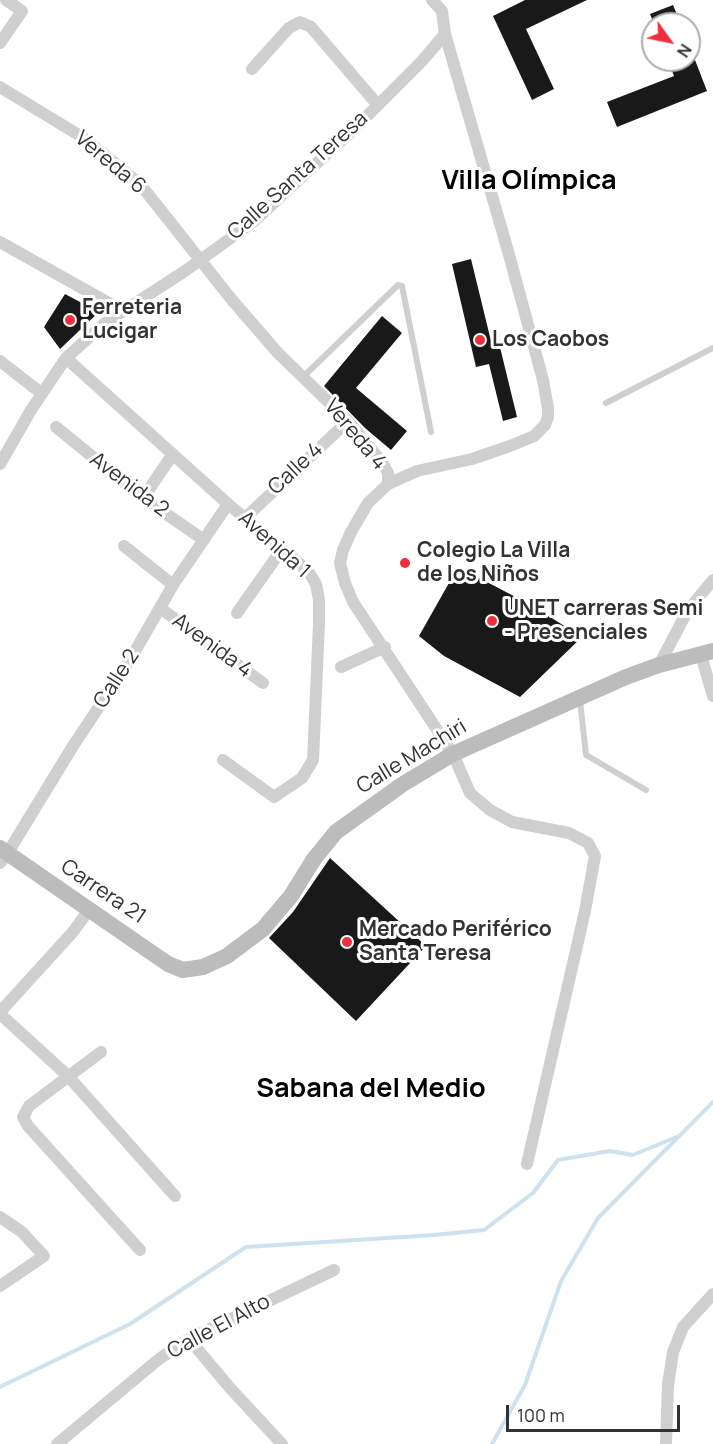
<!DOCTYPE html>
<meta charset="utf-8">
<style>
body{margin:0}
#map{position:relative;width:713px;height:1444px;overflow:hidden;background:#fff;font-family:Manrope,sans-serif}
canvas{display:block}
.north{position:absolute;left:641px;top:12px;width:60px;height:60px;box-sizing:border-box;background:#fff;border:2px solid #adadad;border-radius:50%;rotate:123deg;font-size:16px;font-weight:700;line-height:24px;text-align:center;color:#323232}
.north::after{content:'';display:block;margin:auto;width:21px;height:27px;background:#ee303c;clip-path:polygon(50% 0,100% 100%,50% 72%,0 100%)}
.scale{position:absolute;left:506px;top:1405px;width:174px;height:27px;box-sizing:border-box;border:3px solid #323232;border-top:0;padding-left:8px;font-size:18px;line-height:21px;white-space:nowrap;color:#323232;-webkit-text-stroke:4px #fff;paint-order:stroke}
</style>
<div id="map">
<canvas width="713" height="1444"></canvas>
<div class="north">N</div>
<div class="scale">100 m</div>
</div>
<script>
const ctx = document.querySelector('canvas').getContext('2d');
ctx.lineJoin = 'round';
const poly = rows => new Path2D(rows.map(r => 'M' + r).join(''));
function trace(path, color, width, dash) { ctx.strokeStyle = color; ctx.lineWidth = width; ctx.lineCap = dash ? 'butt' : 'round'; ctx.setLineDash(dash || []); ctx.stroke(path); }
function fillPath(path, color) { ctx.fillStyle = color; ctx.fill(path, 'evenodd'); }
function label(font, color, halo, rows, align = 'center') {
  ctx.font = font + ' Manrope,sans-serif'; ctx.lineWidth = 6; ctx.setLineDash([]); ctx.textBaseline = 'middle'; ctx.strokeStyle = halo; ctx.fillStyle = color; for (const [text, x, y, turn = 0] of rows) {
    ctx.save(); ctx.translate(x, y); ctx.rotate((+turn || 0) * Math.PI / 180); ctx.textAlign = isNaN(turn) ? turn : align; if (halo) ctx.strokeText(text, 0, 0); ctx.fillText(text, 0, 0); ctx.restore();
  }
}
const stream = poly([
 [0,1387,130,1324,246,1247,434,1235,484,1230,533,1193,558,1160,610,1151,633,1155,679,1136],
 [492,1444,525,1385,561,1281,598,1218,713,1102]
]);
const building = poly([
 [525,0,587,0,526,29,554,89,532,100,493,16],
 [673,5,681,24,654,24,650,14],
 [668,60,695,60,707,91,617,127,607,102,674,76],
 [471,259,491,341,498,339,517,417,503,421,489,364,476,367,452,264],
 [65,294,99,312,60,349,44,327],
 [382,316,402,333,356,388,407,431,391,450,365,428,324,386],
 [458,567,531,605,582,637,520,697,444,656,419,636],
 [330,858,426,946,356,1021,269,938,293,912]
]);
const lane = poly([
 [303,377,398,285,402,286,431,432],
 [606,403,713,348],
 [580,700,586,755,646,790]
]);
const street = poly([
 [432,0,442,11,445,34,508,251,543,380,548,408,548,417,545,425,534,436,510,446,472,459,417,471,388,484,368,503,351,532,343,550,340,563,345,583,353,602,453,754,470,793,490,810,512,822,569,833,588,843,595,856,585,911,527,1164],
 [0,43,22,11,6,0],
 [252,69,289,28,300,22,311,27,377,104],
 [0,87,87,140,140,184,232,300,278,353,348,421,382,462,388,473,388,484],
 [0,242,123,311],
 [66,358,228,504,298,562,310,574,316,584,319,600,319,624,313,760,302,778,274,797,223,760],
 [0,361,41,393],
 [56,427,143,498,204,540],
 [0,464,31,410,66,358,105,323,185,271,253,222,357,126,422,61,445,34],
 [143,498,173,454],
 [245,518,348,421],
 [124,546,173,585],
 [160,608,263,683],
 [237,613,282,549],
 [701,655,713,696],
 [659,665,688,610,713,580],
 [341,667,385,647],
 [0,863,7,854,73,746,130,660,173,585,228,504],
 [0,1012,72,933,89,910],
 [0,1014,68,1076,175,1196],
 [101,1052,29,1106,23,1117,28,1126,140,1250],
 [0,1217,22,1232,44,1256,0,1286],
 [189,1339,230,1388,282,1444],
 [57,1444,159,1359,189,1339,334,1270],
 [666,1444,668,1385,673,1352,683,1327,713,1294]
]);
const secondary = poly([
 [0,848,168,964,183,970,203,967,227,956,263,929,291,896,314,859,336,832,403,784,453,754,626,677,659,665,713,651]
]);
const markers = [
 [70,320,6,"#ee303c"],
 [480,340,6,"#ee303c"],
 [405,563,6,"#ee303c"],
 [492,621,6,"#ee303c"],
 [347,942,6,"#ee303c"]
];
const streetNames = [
 ["Vereda 6",110,163,40],
 ["Calle Santa Teresa",298,176,-42],
 ["Vereda 4",355,435,50],
 ["Calle 4",296,469,-43],
 ["Avenida 2",129,485,37],
 ["Avenida 1",274,545,42],
 ["Avenida 4",212,646,36],
 ["Calle 2",117,679,-57],
 ["Calle Machiri",412,757,-31],
 ["Carrera 21",103,892,34],
 ["Calle El Alto",219,1327,-28]
];
const poiNames = [
 ["Ferreteria",82,308],
 ["Lucigar",82,332],
 ["Los Caobos",492,340],
 ["Colegio La Villa",417,551],
 ["de los Niños",417,575],
 ["UNET carreras Semi",504,609],
 ["- Presenciales",504,633],
 ["Mercado Periférico",359,930],
 ["Santa Teresa",359,954]
];
const districtNames = [
 ["Villa Olímpica",529,181],
 ["Sabana del Medio",371,1089]
];
trace(stream, '#cde1ef', 4);
fillPath(building, '#191919');
trace(lane, '#cfcfcf', 6);
trace(street, '#cfcfcf', 12);
trace(secondary, '#bcbcbc', 16);
for (const [x, y, r, color] of markers) { const dot = new Path2D(); dot.arc(x, y, r, 0, 2 * Math.PI); ctx.fillStyle = color; ctx.fill(dot); trace(dot, '#fff', 2); }
label('21px', '#323232', '#fff', streetNames);
label('bold 21px', '#323232', '#fff', poiNames, 'left');
label('bold 27px', '#000', '#fff', districtNames);
</script>
